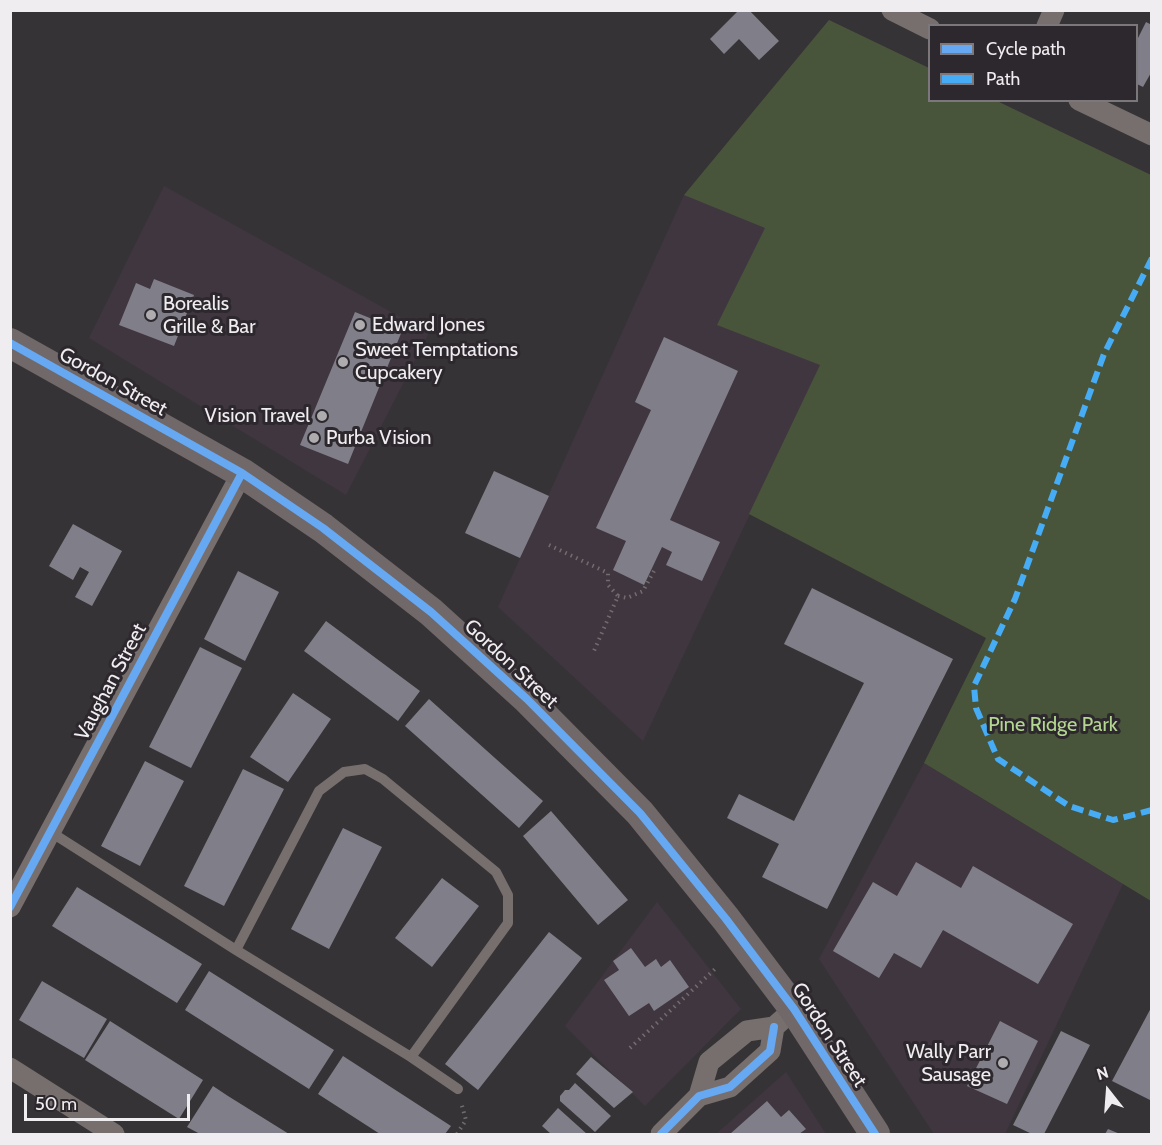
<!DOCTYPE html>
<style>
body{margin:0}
#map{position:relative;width:1162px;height:1145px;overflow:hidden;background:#363336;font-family:Cabin,sans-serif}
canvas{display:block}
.frame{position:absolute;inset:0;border:12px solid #f0edf0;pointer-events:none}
.legend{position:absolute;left:928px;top:24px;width:210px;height:78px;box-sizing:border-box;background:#2d282d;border:2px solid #7b777b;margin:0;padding:8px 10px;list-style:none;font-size:18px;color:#f0edf0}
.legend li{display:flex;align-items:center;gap:12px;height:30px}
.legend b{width:30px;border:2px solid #7b777b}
.north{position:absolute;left:1078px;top:1061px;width:60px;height:60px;-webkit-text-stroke:4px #2d282d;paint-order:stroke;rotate:343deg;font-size:16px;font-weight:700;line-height:24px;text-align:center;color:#f0edf0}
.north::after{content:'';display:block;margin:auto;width:21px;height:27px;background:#f0edf0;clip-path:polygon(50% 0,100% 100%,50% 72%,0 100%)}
.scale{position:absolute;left:24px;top:1094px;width:166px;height:27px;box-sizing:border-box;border:3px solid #f0edf0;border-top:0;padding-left:8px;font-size:18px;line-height:21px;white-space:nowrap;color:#f0edf0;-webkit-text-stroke:4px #2d282d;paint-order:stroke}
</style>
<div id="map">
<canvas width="1162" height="1145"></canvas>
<div class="frame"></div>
<ul class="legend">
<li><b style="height:8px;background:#66a8f1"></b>Cycle path</li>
<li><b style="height:8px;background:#46acf6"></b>Path</li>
</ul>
<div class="north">N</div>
<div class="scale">50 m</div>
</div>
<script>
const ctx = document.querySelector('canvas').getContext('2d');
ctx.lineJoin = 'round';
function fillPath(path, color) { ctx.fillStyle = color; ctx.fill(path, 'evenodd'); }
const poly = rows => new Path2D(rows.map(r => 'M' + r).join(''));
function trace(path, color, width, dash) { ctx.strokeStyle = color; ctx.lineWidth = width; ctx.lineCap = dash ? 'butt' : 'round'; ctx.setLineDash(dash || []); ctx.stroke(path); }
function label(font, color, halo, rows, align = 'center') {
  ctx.font = font + ' Cabin,sans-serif'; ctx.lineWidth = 6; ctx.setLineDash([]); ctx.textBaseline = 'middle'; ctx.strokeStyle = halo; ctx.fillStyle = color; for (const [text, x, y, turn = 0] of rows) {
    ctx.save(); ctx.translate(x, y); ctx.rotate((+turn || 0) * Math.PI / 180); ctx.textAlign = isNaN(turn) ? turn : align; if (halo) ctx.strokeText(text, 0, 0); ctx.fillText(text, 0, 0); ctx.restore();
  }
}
const built = poly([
 [829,20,929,68,930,100,997,101,1151,175,987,638,750,514,643,741,498,607,684,195],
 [164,186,429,333,346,495,89,338],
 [924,763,1123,884,1005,1134,934,1134,819,959],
 [657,902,741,1009,645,1106,565,1026],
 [786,1072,826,1134,716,1134]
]);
const green = poly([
 [829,20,929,68,930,100,997,101,1151,175,1151,901,924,763,986,638,749,514,820,365,717,325,765,228,684,195]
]);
const building = poly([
 [739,10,749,10,779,41,759,60,739,39,724,54,710,39],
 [1146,22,1152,25,1152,71,1143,87,1137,84,1137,40],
 [154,279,194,295,174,346,119,325,136,283,150,289],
 [355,312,402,331,348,464,300,445],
 [664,337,738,371,670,520,720,542,702,581,666,565,672,552,662,547,644,585,613,570,626,541,596,528,651,410,635,402],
 [494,471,549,496,520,558,465,533],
 [73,524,122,551,92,606,75,597,89,572,80,567,73,580,49,566],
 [238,571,279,592,245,661,204,639],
 [812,588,953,659,827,909,762,877,779,844,727,818,739,794,794,821,864,683,784,644],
 [326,621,420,691,398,721,304,651],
 [200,647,242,668,191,768,149,747],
 [293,693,331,719,288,782,250,757],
 [429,699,543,801,519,828,405,726],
 [145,761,184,781,140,866,101,846],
 [243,769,284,789,224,906,184,886],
 [551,811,628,900,598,925,523,836],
 [343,828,382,847,329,949,291,929],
 [916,862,961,888,973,866,1073,924,1038,984,943,930,921,968,894,953,879,978,833,951,873,882,897,896],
 [442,878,479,906,432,967,395,938],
 [77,887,202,964,177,1003,52,926],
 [549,932,582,958,478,1090,445,1064],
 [631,948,645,967,656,959,661,967,670,960,689,987,654,1011,649,1003,629,1016,604,980,619,970,613,961],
 [209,971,334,1050,309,1089,185,1010],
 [42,981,107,1019,84,1058,19,1020],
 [1152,1006,1152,1101,1112,1081],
 [110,1021,203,1080,179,1119,85,1060],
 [1000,1021,1038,1041,1007,1104,967,1086],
 [1061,1031,1090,1045,1044,1134,1032,1134,1013,1125],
 [343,1056,451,1126,445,1134,380,1134,318,1094],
 [591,1057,633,1092,614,1108,576,1074],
 [575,1083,611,1116,595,1132,560,1101,560,1096,565,1090,569,1090],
 [213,1086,228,1096,289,1134,200,1134,187,1127],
 [767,1101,781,1117,789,1110,806,1129,799,1134,730,1134],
 [558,1108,587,1134,551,1134,542,1126],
 [1108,1129,1120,1134,1105,1134]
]);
const path = poly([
 [549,545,608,573,608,585,618,596,593,653],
 [618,596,627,598,643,591,654,571],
 [630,1048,715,969],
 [457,1134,466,1120,461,1102]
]);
const lane = poly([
 [49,831,236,950,411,1057,458,1089],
 [236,950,319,791,344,772,365,769,383,779,496,872,508,895,508,923,411,1057]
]);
const street = poly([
 [892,10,930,29],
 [1047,26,1054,10],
 [1079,100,1152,135],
 [10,907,242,473],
 [10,1068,114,1134],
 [699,1096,709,1062,747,1031,774,1027,783,1019],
 [661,1134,699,1096,730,1087,770,1051,774,1027]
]);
const secondary = poly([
 [10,343,242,473,323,528,431,612,527,699,640,813,726,919,794,1009,875,1134]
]);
const quiet = poly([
 [1152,258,1104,354,1015,599,974,686,976,708,998,759,1069,806,1113,820,1152,810]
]);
const cycleway = poly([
 [10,343,242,473,323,528,431,612,527,699,640,813,726,919,794,1009,875,1134],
 [10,907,242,473],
 [661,1134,699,1096,730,1087,770,1051,774,1027]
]);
const markers = [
 [151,315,6,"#afacaf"],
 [360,325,6,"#afacaf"],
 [343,362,6,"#afacaf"],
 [322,416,6,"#afacaf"],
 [314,438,6,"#afacaf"],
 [1003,1063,6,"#afacaf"]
];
const poiNames = [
 ["Borealis",163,304],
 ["Grille & Bar",163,327],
 ["Edward Jones",372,325],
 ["Sweet Temptations",355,350],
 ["Cupcakery",355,373],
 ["Vision Travel",310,416,"right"],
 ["Purba Vision",326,438],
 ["Wally Parr",991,1052,"right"],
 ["Sausage",991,1075,"right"]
];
const streetNames = [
 ["Gordon Street",113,382,29],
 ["Gordon Street",511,664,43],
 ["Vaughan Street",111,682,-62],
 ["Gordon Street",829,1035,57]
];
const parkNames = [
 ["Pine Ridge Park",1053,725]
];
fillPath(built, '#403640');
fillPath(green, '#48553b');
fillPath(building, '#807e88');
trace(path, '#726d6d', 4, [1.5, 4.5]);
trace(lane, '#776f6e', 10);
trace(street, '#776f6e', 21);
trace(secondary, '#706869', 30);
trace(quiet, '#46acf6', 6, [12, 6]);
trace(cycleway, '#66a8f1', 8);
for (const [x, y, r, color] of markers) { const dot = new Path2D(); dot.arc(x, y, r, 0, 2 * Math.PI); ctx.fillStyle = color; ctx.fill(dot); trace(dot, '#2d282d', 2); }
label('20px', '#f0edf0', '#2d282d', poiNames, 'left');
label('20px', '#f0edf0', '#2d282d', streetNames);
label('20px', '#b3d690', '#2d282d', parkNames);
</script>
